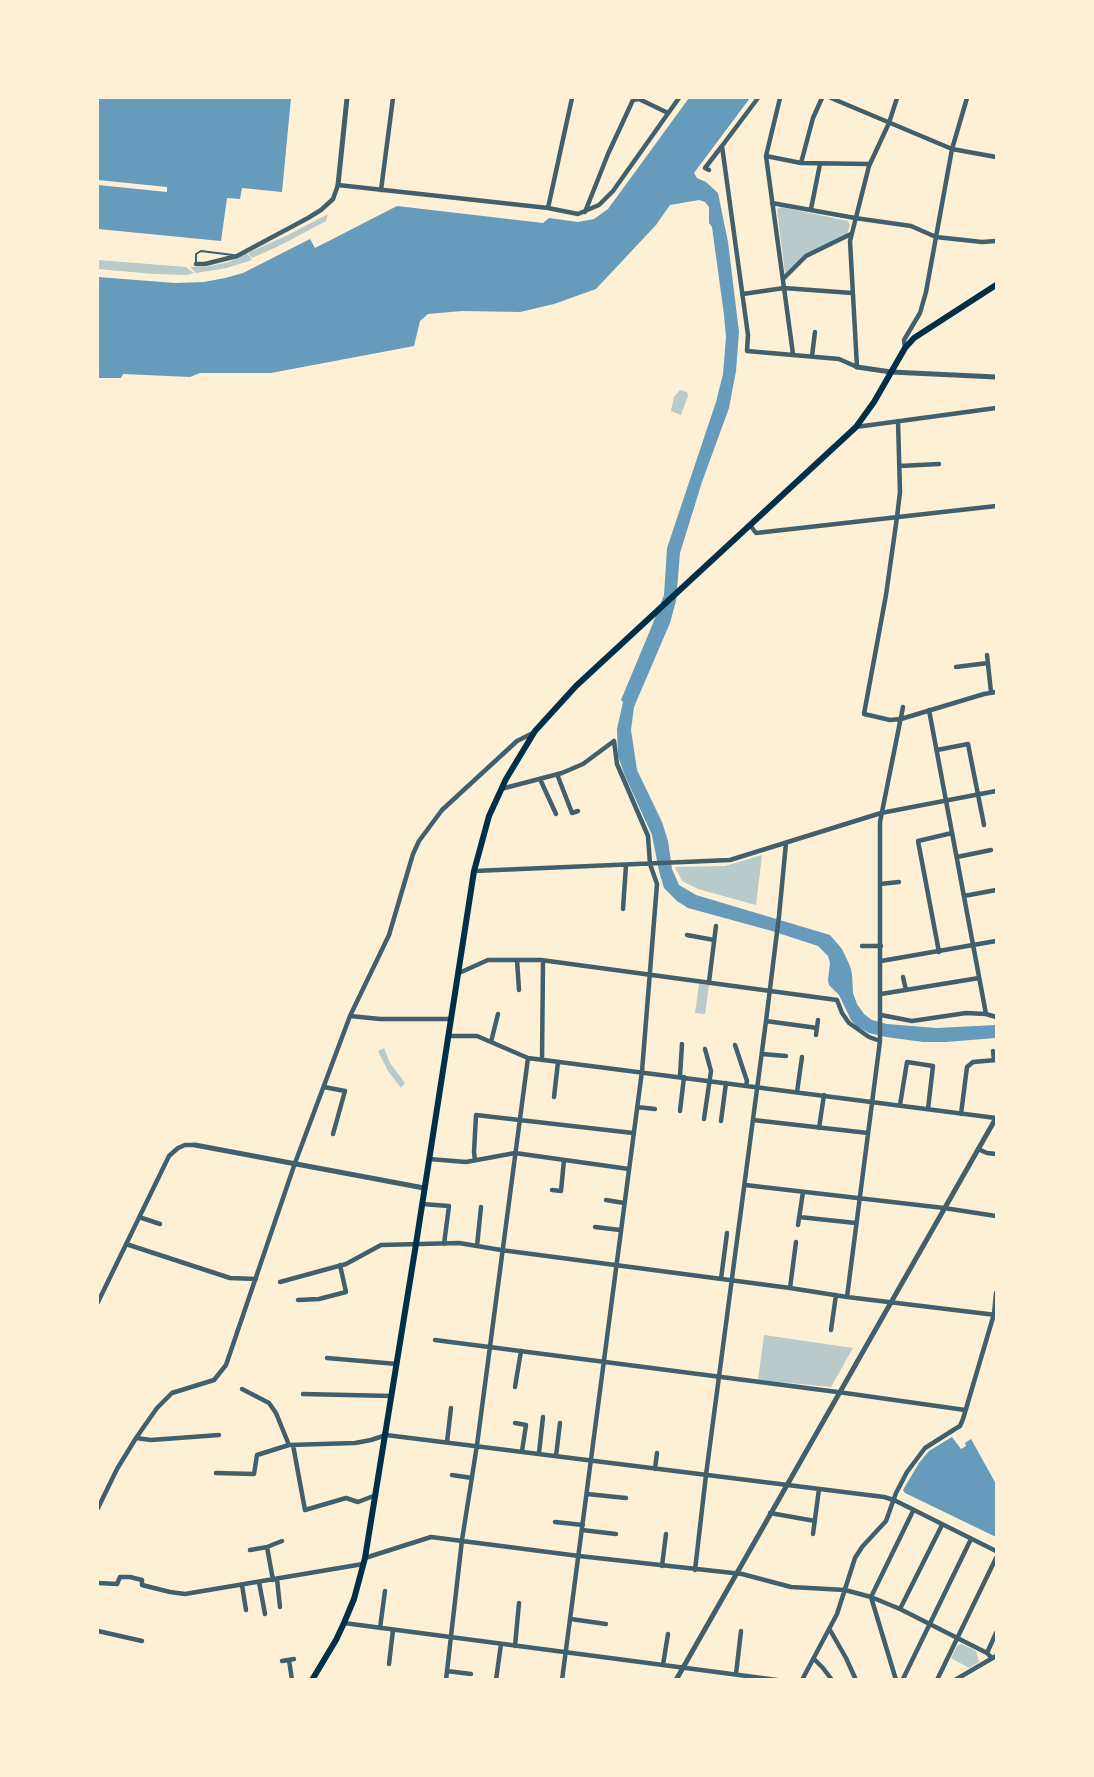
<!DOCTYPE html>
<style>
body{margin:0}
#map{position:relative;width:1094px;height:1777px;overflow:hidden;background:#fdf0d5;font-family:Montserrat,sans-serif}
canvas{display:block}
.frame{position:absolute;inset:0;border:99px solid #fdf0d5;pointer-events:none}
</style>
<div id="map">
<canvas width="1094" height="1777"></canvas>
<div class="frame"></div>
</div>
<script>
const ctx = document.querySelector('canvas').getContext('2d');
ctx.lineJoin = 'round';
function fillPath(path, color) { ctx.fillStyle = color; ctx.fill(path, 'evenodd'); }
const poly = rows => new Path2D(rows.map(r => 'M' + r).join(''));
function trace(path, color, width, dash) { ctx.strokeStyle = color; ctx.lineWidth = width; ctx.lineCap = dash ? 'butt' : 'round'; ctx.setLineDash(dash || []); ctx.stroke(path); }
const green = poly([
 [781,207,848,221,850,225,847,235,804,256,785,274,777,209],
 [328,214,326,221,281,245,252,258,248,253,290,234],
 [247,253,252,260,227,268,196,273,190,267,205,267,229,262],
 [98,260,186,267,194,273,187,275,154,274,98,269],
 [680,390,687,392,688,396,681,415,671,411,674,397],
 [762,855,756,905,698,889,682,881,675,867,725,866],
 [699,984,709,985,705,1014,695,1013],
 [384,1048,390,1063,405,1083,401,1088,388,1071,378,1051],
 [764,1335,853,1348,831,1387,758,1380],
 [961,1644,976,1651,979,1662,969,1668,951,1658,957,1646]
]);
const water = poly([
 [98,98,291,98,282,192,242,188,240,199,227,198,221,241,98,229],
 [689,98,750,98,694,173,697,178,706,182,718,193,728,242,739,332,736,371,729,408,702,482,680,553,676,601,670,623,634,707,631,730,637,770,662,822,668,841,672,869,679,885,696,895,830,935,842,949,850,966,852,974,853,993,857,1004,864,1014,872,1020,887,1024,936,1028,996,1025,996,1038,946,1042,923,1042,886,1037,869,1033,856,1026,851,1020,839,995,829,985,828,980,830,963,828,956,818,946,772,931,688,908,677,901,664,888,659,871,652,835,625,776,618,756,617,729,623,702,621,700,651,628,664,595,667,548,716,402,723,374,726,337,724,315,712,227,709,223,709,207,705,202,699,200,670,205,656,225,596,289,554,304,520,312,462,311,428,314,420,321,414,346,271,373,200,373,190,377,123,374,121,378,98,378,98,277,175,283,204,282,225,278,243,273,310,239,315,248,397,206,543,223,549,218,578,222,594,219,608,209],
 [952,1437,961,1449,966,1446,965,1443,971,1439,996,1484,996,1537,905,1493,903,1490,919,1463,929,1451]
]);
const pier = poly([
 [98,180,167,187,167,192,98,185]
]);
const service = poly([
 [196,264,196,254,201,251,233,255]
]);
const minor = poly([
 [758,98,722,146,748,335,747,351,839,359,857,367,850,241,869,166,889,123,897,98],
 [780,98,766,156,793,354],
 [831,98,952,149,996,157],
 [766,156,801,163,869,164],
 [801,163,813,118,822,98],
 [709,170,705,168,722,146],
 [381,190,393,98],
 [772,203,855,218,911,226,936,237,982,242,996,241],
 [548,208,572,98],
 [811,209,820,164],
 [585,212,608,154,633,100,639,99,668,113],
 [196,264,205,264,237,256,308,218,321,210,333,199,338,185,548,208,578,214,599,205,613,191,679,98],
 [783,279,806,256,851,234],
 [743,294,784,288,852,293],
 [905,348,904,340,920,313,926,292,952,149,967,98],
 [812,356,815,332],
 [898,421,900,492,897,517,886,595,864,714,890,720,901,719,984,694,996,692],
 [856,427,996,408],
 [900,466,939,464],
 [750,525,756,533,996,506],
 [987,655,991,692],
 [956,667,988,663],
 [929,710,986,1014],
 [937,750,968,744,984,825],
 [557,774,572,813,578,811],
 [540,779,556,814],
 [501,789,562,773,583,764,614,741,617,764,648,836,650,864,657,884,642,1071,562,1680],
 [957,857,991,850],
 [474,871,730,860,881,813,996,791],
 [880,884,899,882],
 [964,896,996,890],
 [623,909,626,865],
 [687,935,714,940],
 [862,946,881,946],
 [939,952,918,841,952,833],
 [517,960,519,990],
 [881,961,996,941],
 [459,973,488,960,541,960,837,1000,842,1013,849,1023,869,1037,880,1041],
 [903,977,906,990],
 [709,982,716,926],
 [881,994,979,978],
 [881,1015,912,1021,966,1013,986,1014,996,1017],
 [350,1016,380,1019,451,1019],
 [766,1021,817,1028],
 [816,1035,818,1020],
 [448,1036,477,1036,528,1058,996,1118],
 [491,1042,498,1014],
 [735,1045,747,1081,746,1086],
 [993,1051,994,1060],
 [762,1054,786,1056],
 [542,1060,543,961],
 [680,1076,682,1044],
 [324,1087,345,1091,333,1134],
 [797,1092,802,1057],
 [554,1097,558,1062],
 [900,1105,907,1062,933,1066,928,1109],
 [637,1107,655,1109],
 [680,1111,684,1077],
 [961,1114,967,1067,973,1062,996,1060],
 [704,1119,711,1071,705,1049],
 [753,1120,868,1133],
 [721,1121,726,1083],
 [819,1128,824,1095],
 [978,1149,987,1153,996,1154],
 [429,1159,466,1162,515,1153,629,1169],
 [475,1160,474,1152,476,1115,633,1133],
 [745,1185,944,1208,996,1216],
 [552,1190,561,1191,564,1160],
 [606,1200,624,1203],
 [422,1204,449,1206,444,1244],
 [139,1217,160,1224],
 [799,1217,856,1223],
 [798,1225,803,1192],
 [595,1227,620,1230],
 [126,1244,230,1278,256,1279],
 [477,1246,481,1207],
 [721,1279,727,1233],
 [280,1282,346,1264,381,1245,459,1243,501,1250,790,1288,847,1297,996,1315],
 [790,1288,796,1242],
 [847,1297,880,1041,880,822,903,707],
 [298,1300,319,1299,346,1292,340,1265],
 [98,1302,169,1156,178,1148,185,1145,195,1145],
 [831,1330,836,1295],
 [435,1340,845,1393,965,1410],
 [327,1358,397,1364],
 [515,1387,521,1351],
 [242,1389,269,1403,276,1413,289,1445],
 [303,1394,392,1396],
 [515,1423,526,1425,522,1451],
 [136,1438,151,1440,219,1435],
 [447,1442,451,1408],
 [293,1445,305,1510,346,1498,358,1502,376,1495],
 [539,1453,543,1417],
 [556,1456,560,1423],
 [655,1469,657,1453],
 [216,1473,254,1474,257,1455,289,1445,355,1443,371,1440,386,1435,884,1497,894,1500,996,1551],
 [452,1475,472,1478],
 [587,1494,626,1498],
 [98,1508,117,1469,136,1438,157,1408,172,1393,214,1380,226,1365,295,1163,350,1016,389,935,413,854,419,841,442,810,517,741,533,733],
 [770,1513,815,1521],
 [555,1522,583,1525],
 [582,1530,616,1534],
 [813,1534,819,1489],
 [267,1547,273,1580],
 [250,1550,267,1547,282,1541],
 [365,1558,431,1537,579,1556,742,1574,791,1587,845,1590,871,1597,900,1609,987,1653,992,1658],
 [662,1566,666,1534],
 [695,1570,706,1475,766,1021,779,916,786,843],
 [277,1579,280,1607],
 [259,1582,265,1614],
 [98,1583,117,1584,120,1577,130,1577,142,1580,142,1585,170,1592,185,1594,363,1564],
 [242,1585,246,1610],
 [900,1609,942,1525],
 [571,1619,606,1624],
 [344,1623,777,1680],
 [380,1628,385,1591],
 [830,1630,846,1658,856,1680],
 [98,1631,142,1641],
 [515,1646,519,1603],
 [987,1653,996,1633],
 [814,1659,823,1668,832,1680],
 [289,1660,292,1680],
 [282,1661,294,1659],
 [389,1664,393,1630],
 [663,1665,668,1634],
 [447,1671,471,1674],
 [736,1674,741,1631],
 [903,1679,971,1539],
 [446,1680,462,1540,477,1445,528,1058],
 [496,1680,501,1644],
 [802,1680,837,1614,855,1558,862,1547,886,1521,896,1493,907,1472,925,1448,955,1429,960,1426,963,1419,994,1314,996,1293],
 [896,1680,871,1597,913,1511],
 [937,1680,996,1558],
 [955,1680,996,1656]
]);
const tertiary = poly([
 [338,185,347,98],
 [857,367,891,372,996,377],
 [195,1145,424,1188],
 [676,1680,996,1118]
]);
const secondary = poly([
 [312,1680,336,1640,344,1623,354,1599,365,1558,416,1244,474,871,489,816,506,779,535,731,576,686,856,427,874,402,905,348,914,338,996,285]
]);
fillPath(green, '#b9caca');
fillPath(water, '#669bbc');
fillPath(pier, '#fdf0d5');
trace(service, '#3f606c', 2);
trace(minor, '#3f606c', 4.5);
trace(tertiary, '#3f606c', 5);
trace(secondary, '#003049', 6);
</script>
